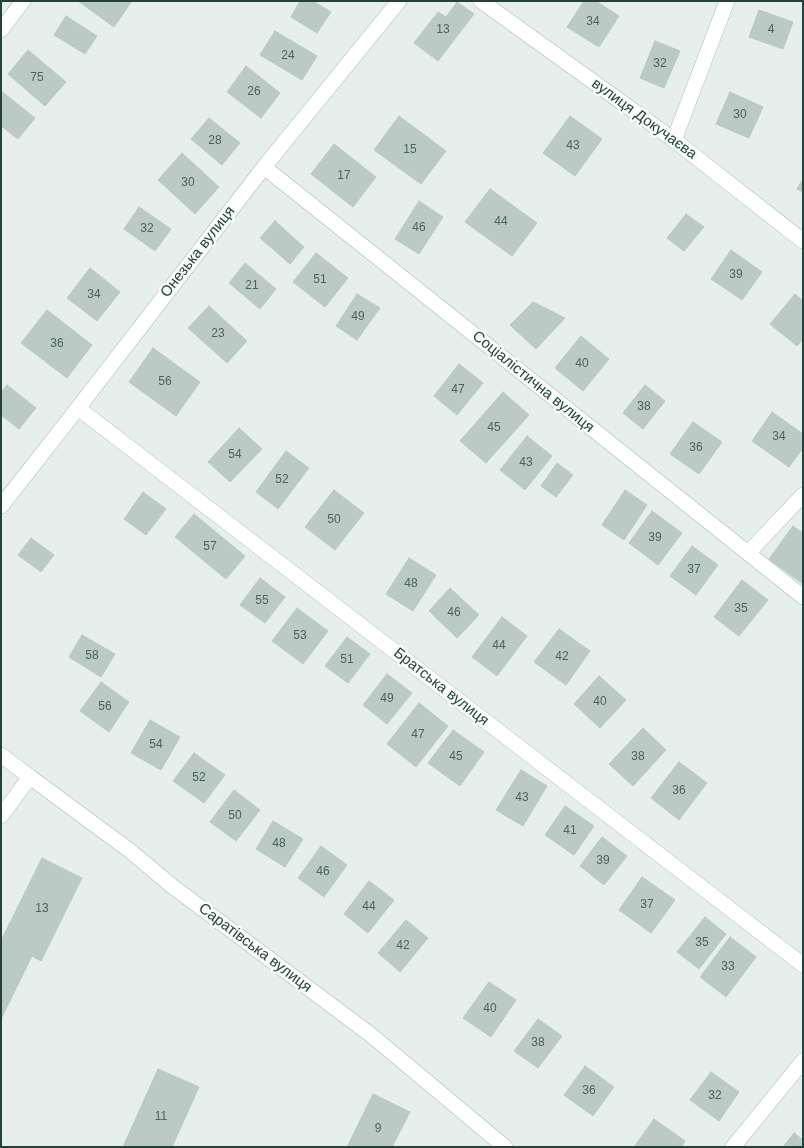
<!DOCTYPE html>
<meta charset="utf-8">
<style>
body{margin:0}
#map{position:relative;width:804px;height:1148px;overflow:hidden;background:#e6efeb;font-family:Arial,sans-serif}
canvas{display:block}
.frame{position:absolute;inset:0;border:2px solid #24423a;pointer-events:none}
</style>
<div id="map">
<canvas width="804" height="1148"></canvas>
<div class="frame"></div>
</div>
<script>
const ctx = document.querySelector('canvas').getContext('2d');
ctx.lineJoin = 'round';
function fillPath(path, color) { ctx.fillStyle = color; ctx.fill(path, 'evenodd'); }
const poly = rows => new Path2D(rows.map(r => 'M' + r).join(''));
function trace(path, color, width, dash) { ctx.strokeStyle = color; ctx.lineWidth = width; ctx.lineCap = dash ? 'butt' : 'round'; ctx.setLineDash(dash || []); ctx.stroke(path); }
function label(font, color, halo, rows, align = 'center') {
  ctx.font = font + ' Arial,sans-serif'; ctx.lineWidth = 5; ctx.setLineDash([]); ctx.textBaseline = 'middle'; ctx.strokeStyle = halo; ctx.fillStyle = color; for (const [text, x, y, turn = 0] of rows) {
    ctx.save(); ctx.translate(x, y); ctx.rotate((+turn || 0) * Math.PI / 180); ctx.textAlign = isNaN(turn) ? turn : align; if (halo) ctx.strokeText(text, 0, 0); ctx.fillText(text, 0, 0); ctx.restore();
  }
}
const building = poly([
 [78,1,132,1,114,27,78,1],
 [300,1,313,1,331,12,317,33,291,17,300,1],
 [584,1,596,1,619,16,599,47,567,27,584,1],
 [457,2,474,14,438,61,414,43,438,12,446,17,457,2],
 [759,10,793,22,783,49,749,37,759,10],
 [66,16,97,36,85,54,54,35,66,16],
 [275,31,317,56,302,80,260,55,275,31],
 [655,41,680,51,664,88,640,78,655,41],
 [28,50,66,82,45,106,8,74,28,50],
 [246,66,280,93,261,118,227,92,246,66],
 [1,91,35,118,18,139,1,126,1,91],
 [730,92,763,107,749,138,716,124,730,92],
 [399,116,446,151,421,184,374,150,399,116],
 [570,116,602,139,575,176,543,153,570,116],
 [209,118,240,143,222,165,191,139,209,118],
 [334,144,376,177,353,207,311,174,334,144],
 [182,153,219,187,195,214,158,180,182,153],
 [803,179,803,192,797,189,803,179],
 [490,189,537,223,512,256,465,222,490,189],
 [419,201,443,217,419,254,395,239,419,201],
 [139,207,171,229,155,251,124,229,139,207],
 [686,214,704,227,684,251,667,238,686,214],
 [275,221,304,247,290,264,260,238,275,221],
 [731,250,762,272,742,300,711,279,731,250],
 [316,253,348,278,325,307,293,282,316,253],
 [245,263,276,289,260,309,229,283,245,263],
 [90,268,120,292,97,321,67,298,90,268],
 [357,294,380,308,357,340,336,326,357,294],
 [795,294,803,301,803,339,797,346,770,324,795,294],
 [533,302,565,318,536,349,510,325,533,302],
 [209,306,247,341,227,363,188,328,209,306],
 [47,310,92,345,67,378,21,343,47,310],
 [581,336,609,359,583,391,555,368,581,336],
 [153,348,200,382,176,416,129,382,153,348],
 [459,364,483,383,457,415,434,396,459,364],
 [7,385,36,408,19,429,1,415,1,393,7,385],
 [645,385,665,401,643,429,623,413,645,385],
 [503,392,529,415,486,463,460,441,503,392],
 [772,412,803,434,803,448,789,467,752,441,772,412],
 [693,422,722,442,699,474,670,454,693,422],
 [239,428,262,449,230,482,208,462,239,428],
 [527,436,552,456,525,490,500,470,527,436],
 [286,451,309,468,278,509,256,492,286,451],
 [557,463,573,475,556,497,541,486,557,463],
 [334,490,364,513,335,550,305,527,334,490],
 [625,490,647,505,624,540,602,525,625,490],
 [143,492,166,509,146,535,124,519,143,492],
 [652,511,682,533,658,565,629,543,652,511],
 [194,514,245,556,226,579,175,537,194,514],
 [793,526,803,533,803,584,769,559,793,526],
 [31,538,54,555,41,572,18,555,31,538],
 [692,546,718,565,696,595,670,576,692,546],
 [409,558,436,575,413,611,386,594,409,558],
 [260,578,285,597,265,623,240,605,260,578],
 [742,580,768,600,739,636,714,617,742,580],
 [450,588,479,615,457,638,429,611,450,588],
 [297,608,328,631,303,664,272,641,297,608],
 [502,617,527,636,497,676,472,657,502,617],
 [559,629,590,651,566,685,534,662,559,629],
 [82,635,115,654,101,677,69,657,82,635],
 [347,637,370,654,348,683,325,666,347,637],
 [387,674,412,693,387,724,363,705,387,674],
 [599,676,626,700,600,728,574,704,599,676],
 [101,682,129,702,109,732,80,711,101,682],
 [419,703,448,726,416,767,387,744,419,703],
 [150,720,180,737,161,770,131,753,150,720],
 [643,728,666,750,633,786,609,764,643,728],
 [453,730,484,752,460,786,428,763,453,730],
 [194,753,225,775,204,803,173,781,194,753],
 [679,762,707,783,679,820,651,798,679,762],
 [521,770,547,786,523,826,496,810,521,770],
 [234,790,260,810,236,841,210,822,234,790],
 [565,806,594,826,574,855,545,835,565,806],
 [273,821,303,839,285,867,256,849,273,821],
 [602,837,627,856,604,885,580,866,602,837],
 [321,846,347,865,324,897,298,878,321,846],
 [42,858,82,878,41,961,32,956,1,1019,1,941,42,858],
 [642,877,675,900,651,933,619,910,642,877],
 [369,881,394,900,368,933,344,914,369,881],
 [705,917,726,934,699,969,677,952,705,917],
 [406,920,428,938,400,972,378,953,406,920],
 [730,937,756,957,726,997,700,977,730,937],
 [489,982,516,1000,491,1037,463,1018,489,982],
 [538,1019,562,1036,538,1068,514,1051,538,1019],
 [585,1066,614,1087,593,1116,564,1095,585,1066],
 [158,1069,199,1087,172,1147,123,1147,158,1069],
 [711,1072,739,1092,719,1121,690,1100,711,1072],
 [373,1094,410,1112,392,1147,347,1147,373,1094],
 [654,1119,685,1141,682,1147,634,1147,654,1119],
 [794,1133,803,1140,803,1147,783,1147,794,1133]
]);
const minor = poly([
 [481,1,674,140,803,241],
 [1,30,23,1],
 [674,140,727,1],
 [264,167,803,597],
 [78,408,803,965],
 [1,506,78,408,264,167,399,1],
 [748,553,803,495],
 [1,755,30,777],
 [733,1147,803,1061]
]);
const tertiary = poly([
 [1,816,30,777,129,850,172,886,371,1035,505,1147]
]);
const numberNames = [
 ["34",593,22],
 ["13",443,30],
 ["4",771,30],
 ["24",288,56],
 ["32",660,64],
 ["75",37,78],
 ["26",254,92],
 ["30",740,115],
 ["28",215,141],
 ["43",573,146],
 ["15",410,150],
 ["17",344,176],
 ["30",188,183],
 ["44",501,222],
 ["46",419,228],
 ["32",147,229],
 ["39",736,275],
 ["51",320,280],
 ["21",252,286],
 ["34",94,295],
 ["49",358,317],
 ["23",218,334],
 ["36",57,344],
 ["40",582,364],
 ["56",165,382],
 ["47",458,390],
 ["38",644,407],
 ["45",494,428],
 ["34",779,437],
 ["36",696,448],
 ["54",235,455],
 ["43",526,463],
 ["52",282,480],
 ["50",334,520],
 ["39",655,538],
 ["57",210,547],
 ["37",694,570],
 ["48",411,584],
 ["55",262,601],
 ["35",741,609],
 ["46",454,613],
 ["53",300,636],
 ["44",499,646],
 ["58",92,656],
 ["42",562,657],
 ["51",347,660],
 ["49",387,699],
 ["40",600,702],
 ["56",105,707],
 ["47",418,735],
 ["54",156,745],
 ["45",456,757],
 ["38",638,757],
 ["52",199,778],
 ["36",679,791],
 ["43",522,798],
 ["50",235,816],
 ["41",570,831],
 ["48",279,844],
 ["39",603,861],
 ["46",323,872],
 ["37",647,905],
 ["44",369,907],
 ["13",42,909],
 ["35",702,943],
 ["42",403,946],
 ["33",728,967],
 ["40",490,1009],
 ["38",538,1043],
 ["36",589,1091],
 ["32",715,1096],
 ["11",161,1117],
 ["9",378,1129]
];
const streetNames = [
 ["вулиця Докучаєва",644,119,36],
 ["Онезька вулиця",198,252,-52],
 ["Соціалістична вулиця",533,382,39],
 ["Братська вулиця",441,687,38],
 ["Саратівська вулиця",255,948,37]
];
fillPath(building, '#bbcac4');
trace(building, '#b8c9c2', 1);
trace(minor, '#a8b8b2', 16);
trace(tertiary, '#a8b8b2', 16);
trace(minor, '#fff', 15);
trace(tertiary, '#fff', 15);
label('12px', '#4a645c', null, numberNames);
label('15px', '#24423a', '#f7fbf9', streetNames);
</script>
